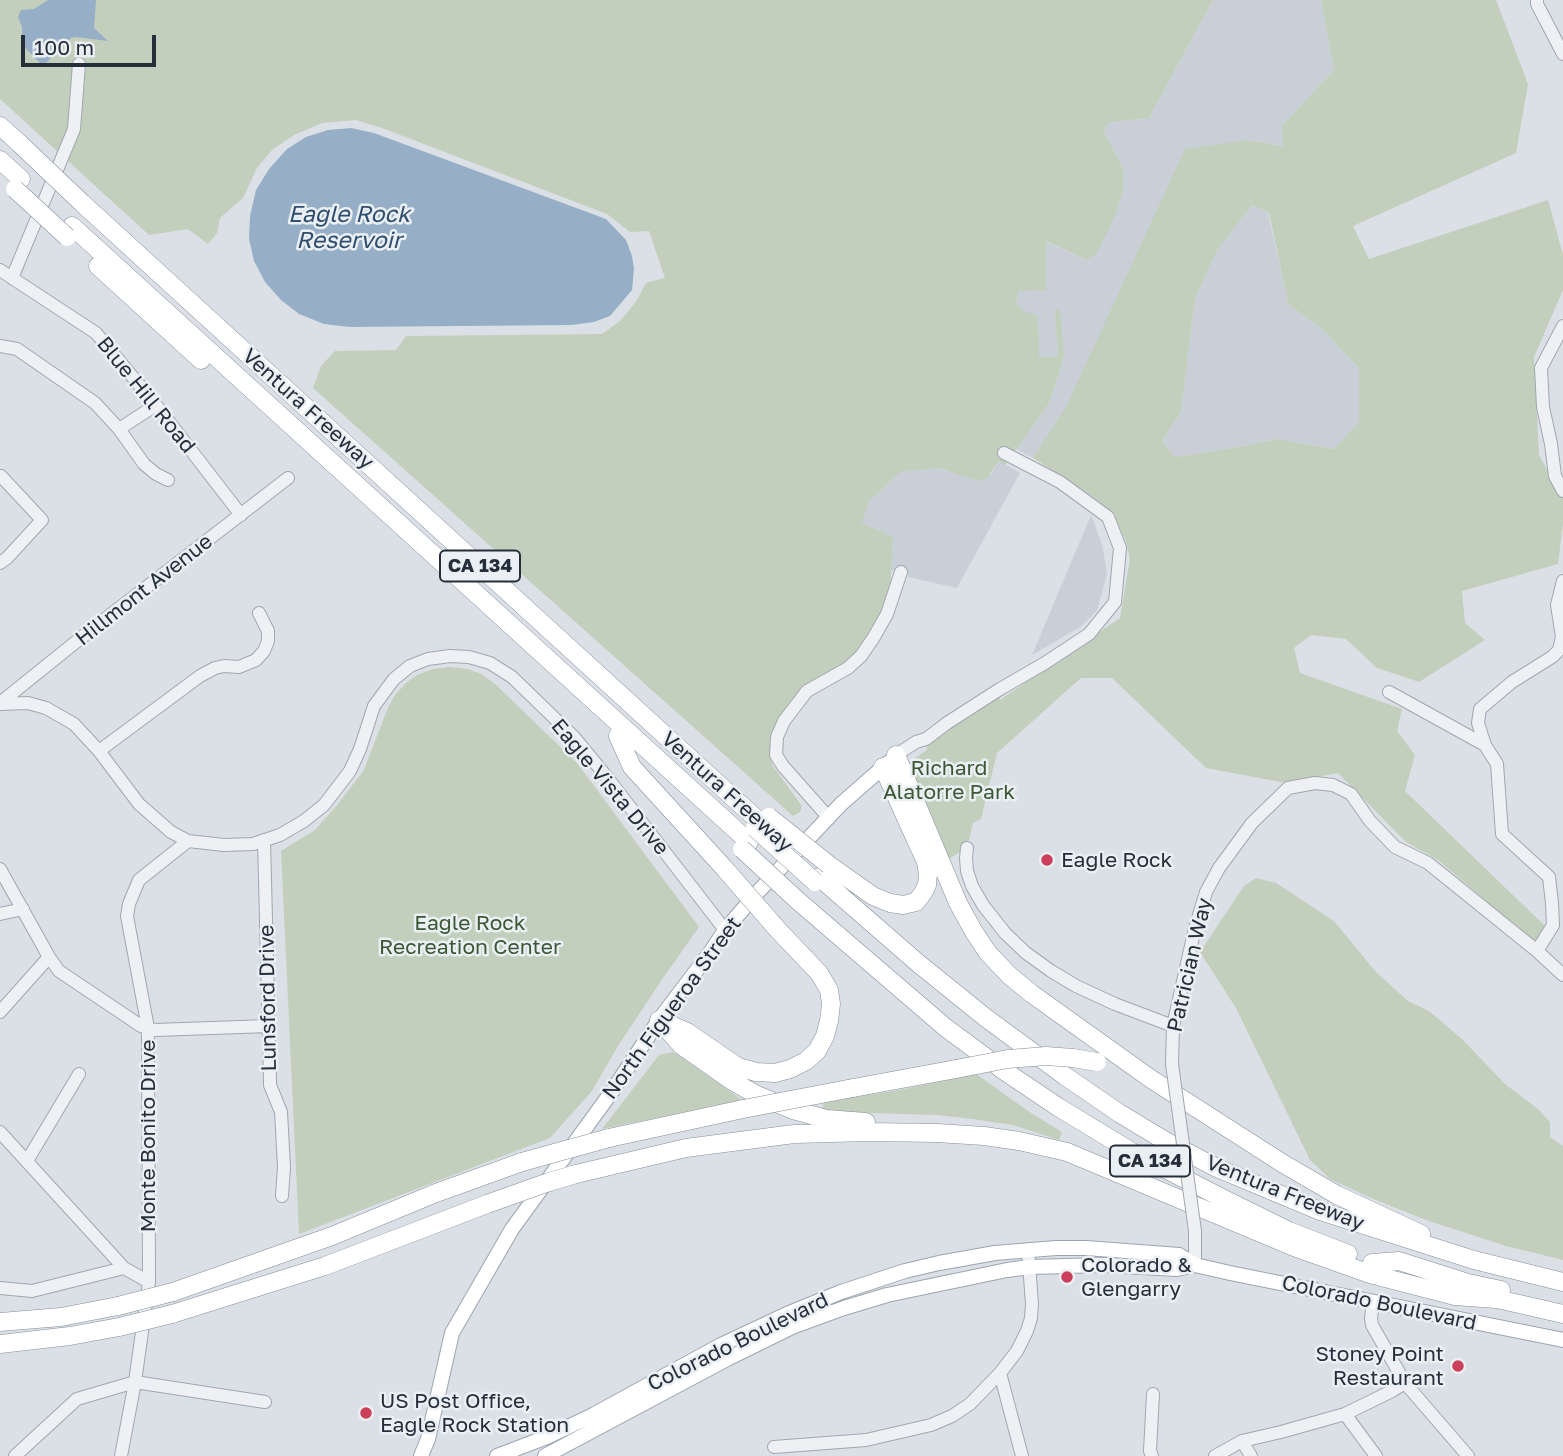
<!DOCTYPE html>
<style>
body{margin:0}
#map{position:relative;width:1563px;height:1456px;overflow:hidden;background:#dbe0e6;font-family:"Golos Text",sans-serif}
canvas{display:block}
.scale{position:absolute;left:21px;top:35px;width:135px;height:32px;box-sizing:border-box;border:4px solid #252e3b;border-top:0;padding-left:9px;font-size:21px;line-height:24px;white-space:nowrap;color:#252e3b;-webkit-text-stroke:5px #eaeff3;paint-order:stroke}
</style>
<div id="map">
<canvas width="1563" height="1456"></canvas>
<div class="scale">100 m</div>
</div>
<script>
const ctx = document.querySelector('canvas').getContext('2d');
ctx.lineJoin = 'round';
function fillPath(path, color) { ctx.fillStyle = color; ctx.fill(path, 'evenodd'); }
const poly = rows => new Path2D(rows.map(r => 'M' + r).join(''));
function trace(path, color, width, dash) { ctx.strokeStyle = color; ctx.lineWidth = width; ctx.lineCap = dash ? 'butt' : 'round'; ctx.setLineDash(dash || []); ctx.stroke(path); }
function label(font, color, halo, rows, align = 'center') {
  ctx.font = font + ' "Golos Text",sans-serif'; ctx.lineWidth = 5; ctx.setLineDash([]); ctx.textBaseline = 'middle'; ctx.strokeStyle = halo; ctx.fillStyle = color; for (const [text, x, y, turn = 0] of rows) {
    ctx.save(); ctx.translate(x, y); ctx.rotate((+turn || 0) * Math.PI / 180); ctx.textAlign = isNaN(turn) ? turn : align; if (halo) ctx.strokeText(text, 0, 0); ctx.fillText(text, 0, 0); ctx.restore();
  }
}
const built = poly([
 [1213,0,1321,0,1334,70,1283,125,1283,146,1246,140,1033,458,1016,449,1050,402,1064,356,1055,311,1058,357,1038,357,1038,316,1021,311,1016,302,1019,291,1045,241,1085,260,1115,217,1123,191,1124,170,1103,130,1111,122,1149,118],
 [1252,205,1268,213,1288,304,1321,328,1359,368,1359,422,1334,449,1277,439,1244,446,1175,457,1162,441,1181,412,1195,298,1217,251],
 [999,461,1020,473,957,588,908,577,908,573,891,570,893,537,861,523,869,501,902,471,942,468,955,474,991,474],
 [1091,515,1102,544,1107,574,1097,611,1080,627,1032,655]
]);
const green = poly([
 [0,0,1213,0,1149,118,1111,122,1103,130,1124,170,1123,191,1115,217,1096,254,1086,260,1046,241,1046,290,1019,291,1016,302,1021,310,1038,316,1039,357,1058,357,1055,310,1060,310,1064,356,1050,402,1005,465,999,461,986,479,979,481,955,474,942,468,902,471,869,501,862,523,893,537,890,594,872,638,855,658,800,692,776,726,772,765,802,806,800,812,793,816,313,388,321,366,335,351,396,350,406,336,602,334,620,321,635,303,646,283,665,278,649,231,630,232,607,214,382,128,356,120,322,123,294,135,272,150,257,168,243,198,220,218,217,233,208,244,188,229,149,235,0,99],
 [1321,0,1496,0,1528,84,1516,153,1353,226,1369,259,1548,200,1563,255,1563,290,1534,357,1539,455,1563,498,1563,523,1558,564,1462,591,1465,623,1485,640,1419,682,1377,668,1346,639,1311,635,1294,648,1300,673,1402,709,1397,731,1415,755,1405,791,1546,927,1534,942,1438,860,1406,842,1338,773,1286,783,1206,768,1112,678,1081,678,997,753,981,819,973,823,967,848,945,861,906,764,927,750,926,739,1000,689,1000,700,1120,618,1130,559,1125,539,1115,522,1100,502,1077,486,1033,458,1066,407,1185,149,1246,140,1283,146,1282,126,1334,70],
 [1252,205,1269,213,1288,304,1321,328,1359,368,1359,422,1334,449,1277,439,1244,446,1175,457,1162,441,1181,412,1195,298,1217,251],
 [449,667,468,669,481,674,495,684,577,763,699,927,663,978,618,1046,592,1091,550,1138,299,1234,281,851,315,830,338,804,364,770,387,710,394,696,406,683,417,675,433,669],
 [1256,878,1276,883,1334,921,1376,972,1408,1001,1429,1011,1463,1040,1505,1084,1538,1109,1550,1122,1550,1137,1563,1146,1563,1260,1506,1246,1426,1220,1371,1198,1330,1179,1310,1160,1236,1008,1200,952,1244,886],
 [673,1052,742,1100,602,1129,659,1055],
 [976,1074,1028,1111,1062,1132,1059,1140,1013,1125,973,1119,937,1115,868,1113,822,1110,824,1102,899,1090]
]);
const water = poly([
 [48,0,96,0,94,28,108,41,76,37,71,38,43,66,25,48,22,41,22,27,18,17,21,10,34,9],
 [351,128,374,133,606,219,626,240,632,256,634,269,632,290,610,316,594,322,572,325,349,327,324,324,299,314,281,300,265,282,254,261,249,239,250,216,256,190,269,169,287,149,306,137,328,130]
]);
const minor = poly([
 [1537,0,1537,4,1563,54],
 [0,270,96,333,156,405,241,515],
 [12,278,74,129,79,64],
 [1563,326,1541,368,1543,407,1551,444,1555,476,1563,491],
 [0,346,17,349,95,403,119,429,144,464,156,474,168,480],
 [119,429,156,405],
 [0,563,7,558,42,520,1,476],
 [1389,692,1485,745],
 [0,703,87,633,288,478],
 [0,704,28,703,46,708,74,724,99,751,139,804,171,832,188,841,224,845,253,844,280,835,304,821,324,805,350,771,360,749,374,706,394,679,410,666,428,659,450,656,469,657,490,663,512,677,574,737,606,776,725,930],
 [99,751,200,676,215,668,224,666,239,667,256,660,264,651,268,641,268,631,259,613],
 [896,755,916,742,926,739,947,723,1000,689,1045,663,1089,634,1115,602,1120,548,1108,517,1060,482,1004,453],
 [829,818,783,766,776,755,777,737,784,721,807,691,848,668,861,656,874,637,887,614,901,572],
 [264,840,270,1080,270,1085,281,1112,284,1167,282,1196],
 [967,848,966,858,967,871,972,886,983,905,1005,933,1026,953,1051,971,1076,986,1115,1004,1173,1026],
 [0,869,49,957,59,971,141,1026,155,1030,269,1026],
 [0,914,23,909],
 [1537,951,1553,925,1552,903,1549,877,1502,834,1497,764,1485,745,1478,723,1480,709,1512,682,1552,657,1559,650,1562,637,1557,605,1563,581],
 [0,1012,49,957],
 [1172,1064,1173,1026,1195,928,1206,892,1219,868,1252,823,1288,788,1315,783,1333,785,1351,794,1370,821,1395,847,1428,863,1537,951,1563,975],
 [0,1132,124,1268,149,1282],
 [27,1161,79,1074],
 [1195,1265,1195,1231],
 [0,1288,32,1291,124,1268],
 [1373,1303,1371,1318,1372,1325,1405,1383,1468,1456],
 [1000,1373,1022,1456],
 [1345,1414,1376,1456],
 [1242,1441,1251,1456],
 [774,1447,866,1440,931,1425,952,1416,970,1404,1000,1373,1017,1351,1027,1331,1031,1318,1032,1304,1028,1250],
 [15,1456,77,1399,135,1382,265,1402],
 [121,1456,135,1382,149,1282,148,1028,127,916,129,904,139,880,188,841],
 [1152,1456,1150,1451,1153,1394],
 [1215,1456,1242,1441,1281,1432,1345,1414,1392,1391,1405,1383]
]);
const major = poly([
 [421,1456,428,1439,452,1333,512,1229,613,1090,659,1020,712,950,725,930,756,894,841,804,889,762],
 [497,1456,547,1437,593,1415,721,1345,787,1314,841,1292,905,1271,939,1263,995,1253,1056,1248,1086,1248,1179,1255,1195,1265,1230,1273,1563,1340],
 [545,1456,727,1359,792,1327,844,1308,887,1295,1007,1270,1030,1267,1103,1265,1177,1269,1195,1265]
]);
const highway = poly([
 [0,126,20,144],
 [0,160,21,179],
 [82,203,762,824],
 [72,226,749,842],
 [98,266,201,360],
 [618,736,632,767,725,869],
 [896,755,958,903,974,932,988,953,1009,975,1032,994,1151,1079,1282,1163,1337,1195,1421,1234],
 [829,865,873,896,890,903,903,905,916,902,923,893,927,885,928,874,926,862,883,767],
 [819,877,919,964,986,1018,1065,1076,1119,1113,1167,1142,1217,1168,1320,1211,1474,1260,1563,1282],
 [797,900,946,1028,1003,1070,1058,1107,1132,1152,1226,1200,1289,1231,1348,1254],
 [659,1020,682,1046,732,1081,757,1095,793,1110,826,1119,866,1122],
 [662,1021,687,1032,738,1067,756,1072,775,1073,790,1069,806,1061,817,1051,825,1036,829,1021,831,1004,829,990,819,973,778,930],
 [853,1088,956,1069],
 [609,1138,743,1109],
 [576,1174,686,1148,794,1134,869,1132,937,1133,984,1136,1019,1141,1067,1152,1294,1247,1370,1274,1455,1296,1496,1299],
 [1372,1263,1399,1261,1468,1283,1501,1290],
 [173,1292,332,1236,436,1193,522,1162],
 [1484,1296,1563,1314],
 [172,1314,325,1266,487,1204],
 [0,1322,61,1317,118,1306],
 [0,1344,70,1336,119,1327]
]);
const minorBridge = poly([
 [1172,1064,1195,1231]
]);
const highwayBridge = poly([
 [20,144,82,203],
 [15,189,67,237],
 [769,817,829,865],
 [755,828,815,882],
 [742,849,797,900],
 [725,869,778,930],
 [956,1069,1008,1059,1046,1056,1073,1058,1097,1062],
 [743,1109,853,1088],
 [522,1162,609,1138],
 [487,1204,549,1182,576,1174],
 [118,1306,173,1292],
 [119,1327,172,1314]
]);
const markers = [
 [1047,860,7,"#cc3f5a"],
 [1067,1277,7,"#cc3f5a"],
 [1458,1366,7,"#cc3f5a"],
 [366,1413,7,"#cc3f5a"]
];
const shields = [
 [480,566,80],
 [1150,1161,80]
];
const shieldNames = [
 ["CA 134",480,566],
 ["CA 134",1150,1161]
];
const streetNames = [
 ["Blue Hill Road",146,395,51],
 ["Ventura Freeway",308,409,42],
 ["Hillmont Avenue",144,590,-38],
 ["Eagle Vista Drive",610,787,50],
 ["Ventura Freeway",727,792,42],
 ["Patrician Way",1190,965,-77],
 ["Lunsford Drive",268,998,-91],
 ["North Figueroa Street",672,1008,-54],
 ["Monte Bonito Drive",148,1136,-90],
 ["Ventura Freeway",1285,1193,22],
 ["Colorado Boulevard",1379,1303,12],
 ["Colorado Boulevard",738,1342,-26]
];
const parkNames = [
 ["Richard",949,768],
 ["Alatorre Park",949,792],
 ["Eagle Rock",470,923],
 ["Recreation Center",470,947]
];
const poiNames = [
 ["Eagle Rock",1061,860],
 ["Colorado &",1081,1265],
 ["Glengarry",1081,1289],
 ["Stoney Point",1444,1354,"right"],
 ["Restaurant",1444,1378,"right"],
 ["US Post Office,",380,1401],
 ["Eagle Rock Station",380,1425]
];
const waterNames = [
 ["Eagle Rock",349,215],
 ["Reservoir",349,241]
];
fillPath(built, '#c9cfd7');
fillPath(green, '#c2cfbc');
fillPath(water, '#96afc6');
trace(minor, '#a1a7af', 14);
trace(major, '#9ba5b1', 16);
trace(highway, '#838e9c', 19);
trace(minor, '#eef0f4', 12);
trace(major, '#fff', 14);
trace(highway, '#fff', 18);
trace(minorBridge, '#a1a7af', 14, []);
trace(highwayBridge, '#838e9c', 19, []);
trace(minorBridge, '#eef0f4', 12);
trace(highwayBridge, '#fff', 18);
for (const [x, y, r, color] of markers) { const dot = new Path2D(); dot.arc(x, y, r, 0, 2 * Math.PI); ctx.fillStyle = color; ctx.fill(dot); trace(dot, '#eaeff3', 2.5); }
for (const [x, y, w] of shields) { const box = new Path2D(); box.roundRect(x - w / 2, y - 15.5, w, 31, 5); ctx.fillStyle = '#eaeff3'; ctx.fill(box); trace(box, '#252e3b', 2); }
label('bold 19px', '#252e3b', null, shieldNames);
label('21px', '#252e3b', '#eaeff3', streetNames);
label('21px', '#3b5733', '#eaeff3', parkNames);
label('21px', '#252e3b', '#eaeff3', poiNames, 'left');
label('italic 23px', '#304f6e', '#eaeff3', waterNames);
</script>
